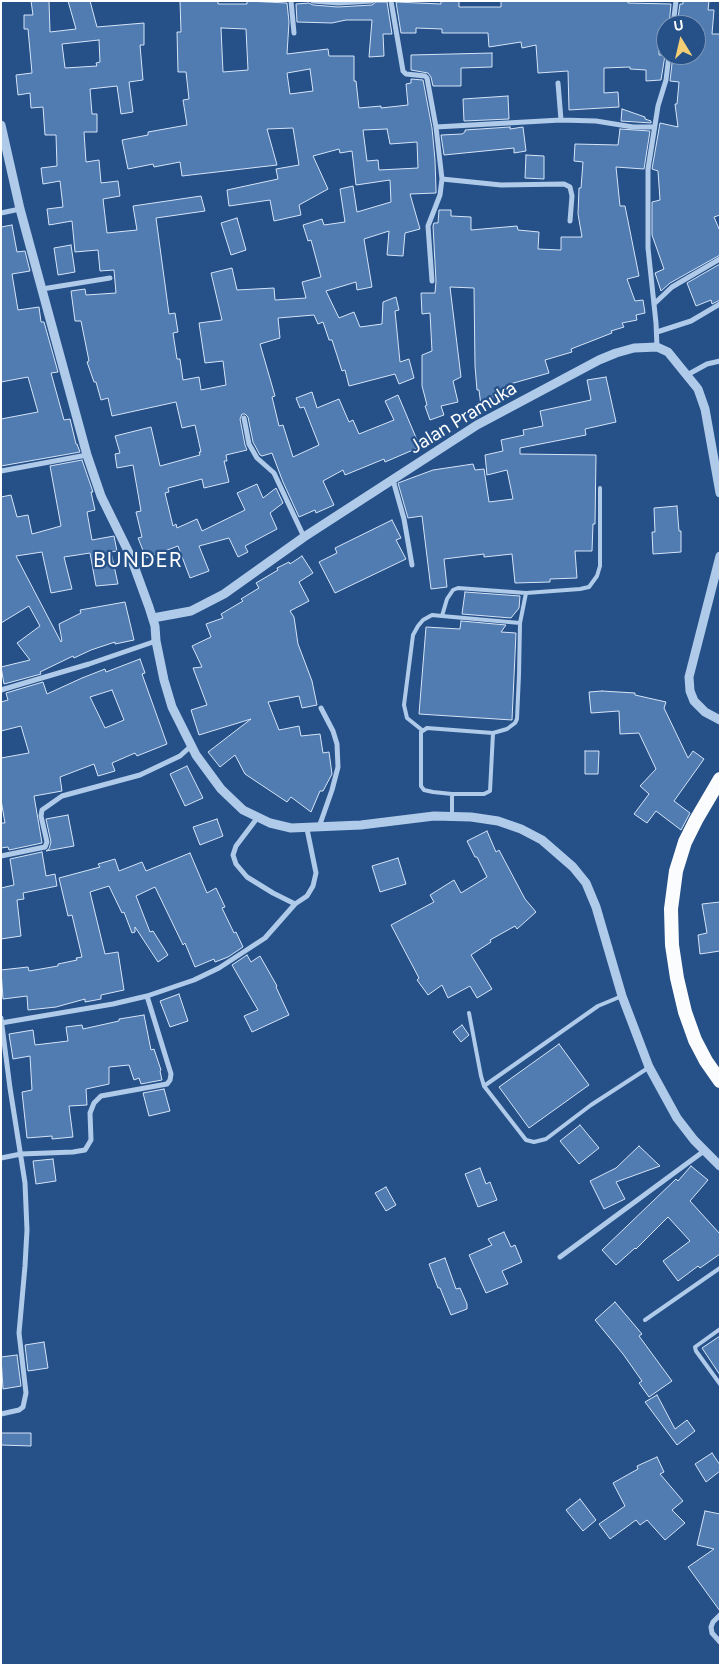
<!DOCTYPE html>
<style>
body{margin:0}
#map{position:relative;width:721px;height:1666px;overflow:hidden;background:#255088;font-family:Figtree,sans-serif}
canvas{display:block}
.frame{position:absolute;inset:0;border:2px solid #fff;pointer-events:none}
.north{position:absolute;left:656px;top:15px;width:50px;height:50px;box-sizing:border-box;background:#255088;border:1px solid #7c96b8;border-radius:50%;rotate:351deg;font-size:14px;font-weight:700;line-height:20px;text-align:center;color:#fff}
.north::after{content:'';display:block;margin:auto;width:18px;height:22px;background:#f3ce75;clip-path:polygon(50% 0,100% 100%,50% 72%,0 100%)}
</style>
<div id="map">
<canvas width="721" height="1666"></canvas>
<div class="frame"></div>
<div class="north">U</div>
</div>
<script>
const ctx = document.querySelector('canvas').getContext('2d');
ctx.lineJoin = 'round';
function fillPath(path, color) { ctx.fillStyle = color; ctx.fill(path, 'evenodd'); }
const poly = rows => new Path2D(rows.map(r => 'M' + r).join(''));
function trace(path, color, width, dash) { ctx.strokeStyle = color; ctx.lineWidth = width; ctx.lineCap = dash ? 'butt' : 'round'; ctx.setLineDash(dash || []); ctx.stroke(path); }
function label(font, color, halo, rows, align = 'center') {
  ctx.font = font + ' Figtree,sans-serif'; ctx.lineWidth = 4.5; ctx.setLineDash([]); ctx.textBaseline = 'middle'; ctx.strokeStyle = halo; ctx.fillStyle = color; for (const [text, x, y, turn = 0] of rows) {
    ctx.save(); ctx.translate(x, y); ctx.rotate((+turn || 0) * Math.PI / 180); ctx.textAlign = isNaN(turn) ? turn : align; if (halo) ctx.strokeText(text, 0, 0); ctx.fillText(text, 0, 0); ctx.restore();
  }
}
const building = poly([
 [31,1,49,1,50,32,76,29,68,1,90,1,97,27,144,23,144,45,140,45,143,80,129,82,133,112,121,114,117,86,90,89,92,114,97,114,97,132,84,132,86,162,99,160,101,183,118,181,120,196,103,199,107,233,137,230,133,206,201,196,205,211,156,218,169,314,175,313,178,332,173,333,177,359,180,359,183,380,199,377,201,390,226,385,223,361,205,363,199,323,222,320,211,273,232,268,237,290,274,288,275,300,306,298,302,282,321,277,311,240,308,241,303,225,322,219,324,225,345,222,340,189,353,186,357,212,391,202,390,180,356,185,352,151,340,153,339,149,313,156,328,189,299,205,301,215,274,221,270,200,229,206,227,190,278,179,276,169,299,165,293,128,267,129,277,165,182,176,180,162,154,167,153,164,128,169,122,140,148,135,148,132,187,125,183,100,189,99,186,72,178,72,177,32,181,32,180,1,218,1,218,4,247,4,247,1,287,3,289,22,287,54,328,49,329,56,354,56,354,81,356,81,359,108,381,106,381,108,408,105,406,84,411,83,411,79,423,80,432,128,435,160,436,190,436,193,410,194,420,229,405,233,403,256,387,255,389,231,364,239,372,287,357,290,356,282,326,291,339,318,354,312,360,327,382,324,383,302,396,297,399,310,395,311,400,362,409,359,414,378,399,384,395,374,349,386,345,370,342,371,332,340,329,340,323,322,318,324,314,315,278,318,280,338,260,344,275,396,272,397,279,426,283,425,293,457,319,445,304,407,300,408,296,398,312,392,317,408,339,399,349,422,353,420,359,434,394,420,385,401,398,395,420,447,385,462,384,459,345,475,343,470,323,481,334,505,316,513,315,510,299,517,283,482,272,453,262,456,260,455,253,442,248,417,245,414,242,414,240,419,245,445,247,450,226,455,227,461,224,461,229,482,204,488,202,479,168,488,169,492,165,493,173,526,176,524,177,528,197,519,202,531,245,510,237,493,257,484,263,498,276,488,283,503,270,513,277,529,245,546,248,552,238,557,229,538,199,546,209,571,190,578,178,546,146,558,138,538,142,537,136,512,141,511,133,465,117,468,115,454,120,453,115,436,151,427,160,466,200,455,199,452,201,452,195,425,182,428,176,402,112,416,108,398,101,400,96,382,94,382,87,362,89,361,81,321,75,321,71,291,85,289,86,295,116,293,114,270,100,271,98,250,75,252,72,221,49,225,47,209,63,207,60,181,43,184,41,168,57,166,56,135,45,135,43,107,31,108,30,93,18,95,16,75,32,73,28,29,24,29,24,15,33,15,31,1],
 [221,28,246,29,248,70,223,72,221,28],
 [99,40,100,62,96,63,97,66,65,68,62,44,99,40],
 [310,69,313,91,290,94,287,73,310,69],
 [387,129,390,144,417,142,418,168,379,170,378,160,367,161,363,130,387,129],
 [441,1,459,1,459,7,501,7,501,1,628,1,628,3,671,4,669,25,666,25,666,29,659,29,659,55,665,55,661,80,646,81,646,70,630,69,630,67,604,68,604,93,618,92,619,107,569,110,568,71,538,73,536,45,522,48,521,42,489,47,488,33,442,33,442,29,416,28,416,33,401,33,396,2,441,4,441,1],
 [683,1,709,1,708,10,714,10,712,34,720,34,720,215,714,217,720,231,720,255,670,283,661,291,655,273,664,269,652,235,652,202,660,200,658,171,652,169,660,123,678,127,675,104,677,104,679,82,670,81,673,55,696,55,696,25,677,25,680,4,683,4,683,1],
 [376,2,387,2,392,34,383,34,384,56,369,57,372,20,346,20,332,23,297,22,296,4,309,3,313,5,338,7,372,5,376,2],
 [492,53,492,67,461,68,461,86,433,86,431,77,428,73,411,70,411,55,492,53],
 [508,96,509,119,464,121,463,99,508,96],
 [622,109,645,117,645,119,651,121,651,123,621,121,622,109],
 [510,127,510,129,523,127,526,151,514,153,514,148,444,155,441,135,462,134,465,132,465,130,510,127],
 [620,129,650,131,644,169,616,167,620,206,625,206,639,276,627,279,635,301,643,300,645,313,636,315,637,320,622,323,624,327,611,331,612,333,571,349,572,352,545,360,549,373,510,384,512,394,492,397,494,404,481,406,479,390,477,390,475,366,474,288,450,287,461,377,453,381,458,402,441,406,444,415,430,420,425,406,427,405,422,386,422,355,432,351,430,313,422,314,421,293,435,293,436,281,433,226,434,223,438,223,439,210,451,210,451,216,471,217,471,230,517,226,518,230,539,232,538,249,561,250,561,237,582,237,578,214,579,188,581,188,583,162,574,161,575,144,618,145,620,129],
 [526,155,544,156,544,179,525,178,526,155],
 [237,218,246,250,231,255,221,223,237,218],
 [12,225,17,252,25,251,30,271,12,274,18,310,39,307,41,322,44,322,58,372,51,373,64,420,70,419,76,444,77,444,80,452,1,466,1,419,38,412,28,377,1,382,1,227,12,225],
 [71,245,75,272,58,275,54,248,71,245],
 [720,264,720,300,712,304,711,300,696,306,687,283,720,264],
 [606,377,616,422,585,429,586,435,520,448,520,454,596,455,595,524,593,524,592,551,575,551,577,578,550,579,550,582,515,583,512,554,484,557,484,554,444,559,447,587,431,589,422,516,408,518,398,483,433,470,473,464,475,470,484,469,489,502,513,499,507,470,487,475,485,455,503,451,501,440,524,435,523,430,543,426,540,411,591,400,587,380,606,377],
 [82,460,93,492,91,492,95,510,87,512,92,540,114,536,117,551,111,552,118,584,96,586,90,553,64,557,72,589,51,593,42,552,16,556,61,642,62,641,59,624,81,613,80,610,125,602,134,640,115,644,115,642,91,650,74,658,73,656,40,672,41,674,4,684,1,667,30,660,17,643,40,626,29,606,1,623,1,497,11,495,17,517,28,515,32,534,61,526,50,466,82,460],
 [677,506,679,531,681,531,681,552,653,554,652,532,655,532,654,508,677,506],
 [392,520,401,538,396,540,406,559,335,593,319,562,337,553,335,548,392,520],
 [302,556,313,573,299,582,309,601,290,611,294,617,298,644,312,681,317,705,302,708,299,696,268,702,279,730,299,726,301,736,320,734,323,753,329,752,332,774,323,791,320,791,311,812,291,797,287,802,245,774,235,755,220,767,208,752,251,719,199,735,191,710,207,705,193,668,202,667,192,646,211,637,206,624,223,618,221,614,243,601,241,599,259,588,256,583,278,570,277,568,289,562,290,564,302,556],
 [465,592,520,596,519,608,511,618,462,614,465,592],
 [461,621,506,625,501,632,516,633,512,720,419,714,426,627,460,629,461,621],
 [140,659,145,673,142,674,167,744,137,756,135,753,112,763,115,771,98,776,94,764,60,777,62,791,34,796,42,843,9,850,8,847,1,848,1,823,5,823,1,800,1,758,29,753,21,726,1,731,1,702,8,700,6,693,43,682,47,694,82,678,105,669,106,672,140,659],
 [112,690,124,720,105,728,90,697,112,690],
 [602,691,635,693,635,695,666,702,664,708,688,758,693,751,704,759,674,801,690,813,681,830,656,811,647,823,634,814,649,794,640,786,656,769,639,733,620,734,619,711,591,713,589,692,602,691],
 [585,751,599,751,598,774,585,774,585,751],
 [187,766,203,798,185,806,170,774,187,766],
 [68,815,74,846,46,851,49,849,51,842,46,819,68,815],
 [217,819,223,836,200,845,193,827,217,819],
 [487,831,496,852,499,850,525,899,536,912,517,929,515,926,490,940,491,942,471,955,492,989,477,998,470,986,448,998,442,985,428,995,417,980,419,978,391,925,434,902,430,895,454,880,461,893,487,877,477,857,475,857,467,841,487,831],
 [42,852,46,876,55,874,57,886,23,893,24,899,17,900,21,936,1,939,1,888,14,885,10,859,42,852],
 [190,853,207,893,216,888,225,907,222,908,234,933,236,932,243,947,228,957,215,962,214,959,195,967,185,943,183,945,155,887,136,896,150,932,153,931,168,955,158,962,135,927,135,932,132,933,124,912,122,913,109,886,90,892,105,954,118,952,124,990,101,995,101,999,85,1002,85,999,56,1007,28,1010,27,996,3,999,1,970,28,967,29,971,58,966,58,964,77,960,76,958,82,957,72,915,68,916,59,878,100,867,98,864,115,859,119,871,142,862,146,871,190,853],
 [398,858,406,884,380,892,372,866,398,858],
 [720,902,720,951,700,954,698,935,707,933,702,904,720,902],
 [247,955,251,962,260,956,277,986,276,987,289,1015,252,1032,244,1016,258,1010,232,965,247,955],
 [179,994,188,1021,170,1027,160,1001,179,994],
 [144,1015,151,1050,154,1049,161,1070,160,1071,162,1080,141,1084,139,1078,134,1080,129,1065,109,1067,109,1084,86,1089,87,1105,69,1106,73,1137,52,1139,52,1136,27,1138,22,1092,32,1090,30,1056,13,1059,9,1034,33,1030,35,1045,68,1041,66,1027,82,1025,83,1029,119,1021,119,1019,144,1015],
 [462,1025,469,1035,461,1042,453,1032,462,1025],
 [559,1044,589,1085,529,1128,499,1087,559,1044],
 [164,1089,170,1111,149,1116,143,1093,164,1089],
 [580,1125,599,1148,579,1164,560,1141,580,1125],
 [639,1146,660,1166,616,1182,625,1199,604,1209,590,1181,616,1168,639,1146],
 [53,1159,56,1181,36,1184,33,1161,53,1159],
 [691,1166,708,1180,690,1201,720,1234,720,1254,700,1268,698,1266,678,1281,663,1261,690,1241,668,1217,636,1249,635,1248,616,1265,602,1250,676,1179,678,1181,691,1166],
 [480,1168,486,1184,490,1182,497,1200,478,1207,465,1174,480,1168],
 [386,1187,396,1205,386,1211,375,1193,386,1187],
 [504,1232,511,1247,515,1245,522,1262,502,1271,508,1284,486,1293,469,1255,492,1245,488,1239,504,1232],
 [445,1258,456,1289,460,1288,467,1304,467,1309,451,1315,440,1288,438,1288,429,1264,445,1258],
 [615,1302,642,1334,639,1336,672,1381,649,1397,639,1383,642,1381,623,1354,595,1320,615,1302],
 [720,1336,720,1375,702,1348,720,1336],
 [44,1342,48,1368,28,1371,25,1345,44,1342],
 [17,1355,21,1386,3,1389,1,1357,17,1355],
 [657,1395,675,1429,687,1420,695,1431,677,1445,645,1402,657,1395],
 [1,1433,31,1433,31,1446,1,1445,1,1433],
 [712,1453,720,1465,720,1471,706,1482,695,1464,712,1453],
 [657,1457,664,1472,660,1474,683,1501,672,1510,685,1523,665,1540,647,1520,640,1525,636,1520,610,1539,599,1524,625,1506,613,1483,638,1469,637,1466,657,1457],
 [580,1499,596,1520,583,1531,566,1510,580,1499],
 [705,1511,720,1514,720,1611,688,1567,714,1549,697,1545,705,1511]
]);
const service = poly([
 [442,616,520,623],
 [422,730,407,718,404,705,413,635,418,626,423,620,432,615,442,616,447,599,453,590,458,588,526,593,580,589,589,587,597,576,600,566,600,488],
 [452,794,433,792,424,790,421,786,421,732,427,728,493,733,507,729,515,723,517,719,519,675,520,623,526,593],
 [452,815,452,794,484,794,490,791,493,733],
 [469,1013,481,1076,484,1086,526,1140,534,1142,546,1139,591,1105,648,1068],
 [484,1086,598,1006,622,996],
 [645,1320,720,1268],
 [720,1329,695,1347,696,1351,720,1384]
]);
const minor = poly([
 [291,1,294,33],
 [313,1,338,3,372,1],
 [391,1,403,71,406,74,425,76,427,78,436,127,442,179,440,195,428,226,432,281],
 [673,25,676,1],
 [558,83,561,120],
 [436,127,561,120,596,121,633,127,654,127],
 [442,179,501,185,564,184,570,187,572,196,570,221],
 [1,213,20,209],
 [42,289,110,278],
 [654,304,672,287,720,259],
 [657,332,691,321,720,304],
 [657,347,656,323,648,248,648,169,658,106,666,80,669,55],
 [687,375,707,364,720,361],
 [244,418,249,444,257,458,274,473,304,537],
 [1,471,87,455],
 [393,480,404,519,412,565],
 [1,690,89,664,156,641],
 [258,817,236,846,233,855,236,864,247,877,273,893,295,904],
 [319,827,332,790,338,767,337,744,333,731,321,708],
 [1,856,45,847,47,842,41,816,42,810,62,796,140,775,180,756,191,746],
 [1,1018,10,1088,25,1183,27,1230,25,1266,19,1333,26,1393,23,1407,19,1410,1,1414],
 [1,1023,113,1004,147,996,194,980,219,968,265,938,295,904,307,896,313,886,316,873,307,829],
 [1,1158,21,1154,73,1152,85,1150,91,1140,90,1113,94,1103,101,1096,167,1084,170,1080,171,1074,147,996],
 [560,1257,704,1151],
 [720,1615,713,1622,711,1627,712,1633,720,1642]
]);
const tertiary = poly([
 [1,125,20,209,87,455,101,496,130,555,149,607,155,626,156,641,164,680,172,707,196,755,221,789,243,810,270,823,291,828,361,825,434,816,471,817,498,821,521,829,542,840,573,867,586,883,596,907,622,996,649,1067,677,1118,694,1140,720,1166],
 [720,556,689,677,690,691,694,701,705,712,720,720],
 [153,618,191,611,224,594,304,537,477,425,599,360,616,353,634,348,657,347,668,352,698,389,705,409,720,493]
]);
const trunk = poly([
 [720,779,696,820,685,842,676,871,671,909,672,945,677,978,685,1012,695,1040,706,1061,720,1081]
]);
const streetNames = [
 ["Jalan Pramuka",463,418,-31]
];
const quarterNames = [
 ["BUNDER",138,561]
];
fillPath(building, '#517cb1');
trace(building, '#d5e4f7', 1);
trace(service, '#b0cae9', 4);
trace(minor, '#b0cae9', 5);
trace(tertiary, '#b0cae9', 9);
trace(trunk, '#fafcfe', 14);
label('19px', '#fff', '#255088', streetNames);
ctx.letterSpacing = '1px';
label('21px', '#fff', '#255088', quarterNames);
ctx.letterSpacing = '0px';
</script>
